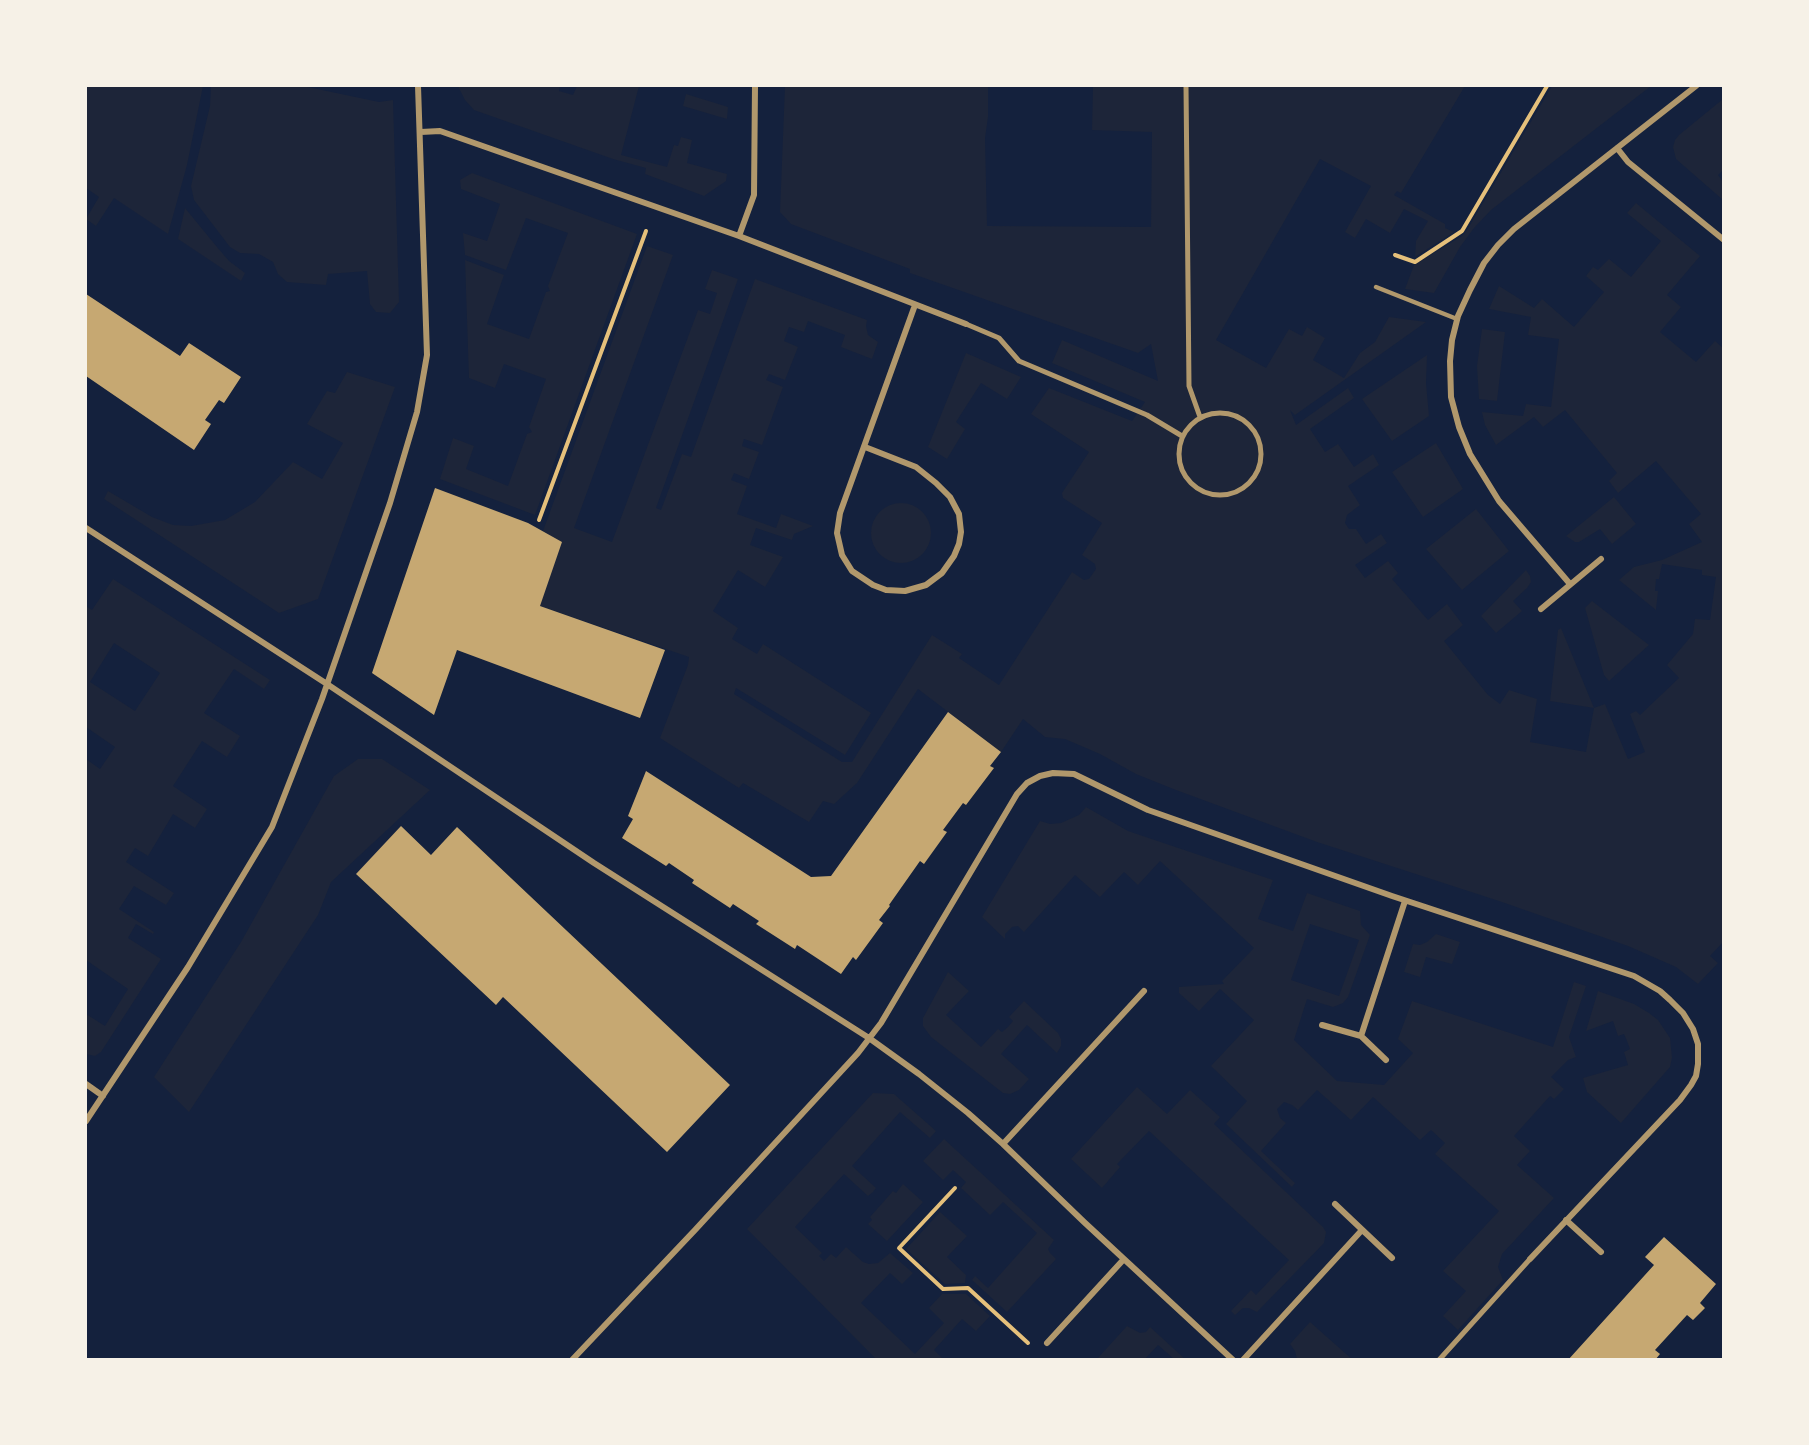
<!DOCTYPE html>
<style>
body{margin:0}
#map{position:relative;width:1809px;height:1445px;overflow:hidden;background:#14213d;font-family:Figtree,sans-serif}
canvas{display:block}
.frame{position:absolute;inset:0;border:87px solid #f6f1e7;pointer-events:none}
</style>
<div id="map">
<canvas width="1809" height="1445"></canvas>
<div class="frame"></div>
</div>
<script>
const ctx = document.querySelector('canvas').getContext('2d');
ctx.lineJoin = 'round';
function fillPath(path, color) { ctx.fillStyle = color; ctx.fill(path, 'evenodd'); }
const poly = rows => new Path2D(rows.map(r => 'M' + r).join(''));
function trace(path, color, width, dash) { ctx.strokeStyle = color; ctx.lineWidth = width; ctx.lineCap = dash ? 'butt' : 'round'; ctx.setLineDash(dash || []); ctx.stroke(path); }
const green = poly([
 [86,86,203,86,187,165,168,234,114,198,96,226,86,219,99,197,86,188],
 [211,86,303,86,379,102,393,100,399,302,390,313,376,312,370,304,367,271,328,274,326,285,287,282,278,274,273,262,259,254,240,253,230,247,194,200,191,186,210,106],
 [458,86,560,86,559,91,573,95,577,86,639,86,621,155,667,167,674,145,678,146,681,137,692,140,687,163,727,174,726,181,704,196,645,174,646,168,613,159,474,110,465,100],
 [785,86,988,86,988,117,985,138,987,226,1151,227,1152,132,1092,130,1093,86,1465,86,1401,193,1397,191,1394,195,1445,224,1445,228,1454,232,1415,257,1416,241,1428,221,1404,209,1390,233,1366,219,1355,238,1345,232,1371,186,1320,159,1216,340,1266,368,1289,329,1302,336,1307,327,1325,338,1313,360,1344,378,1360,353,1375,342,1389,317,1426,322,1295,415,1290,410,1296,425,1348,388,1354,398,1310,429,1325,452,1338,444,1354,467,1373,454,1379,465,1348,486,1360,505,1347,515,1345,523,1349,529,1356,529,1366,544,1381,534,1387,543,1355,565,1365,578,1388,561,1398,573,1392,579,1428,620,1447,604,1463,625,1444,641,1488,695,1500,704,1509,690,1537,699,1530,742,1586,752,1594,708,1550,701,1558,630,1561,628,1594,708,1605,704,1628,759,1645,752,1630,714,1636,711,1640,715,1679,678,1667,665,1693,634,1695,619,1710,620,1716,577,1702,575,1702,570,1662,564,1659,579,1656,579,1655,591,1658,591,1656,610,1619,580,1634,567,1662,560,1702,542,1689,524,1701,514,1656,461,1618,493,1609,481,1617,473,1565,410,1543,427,1534,417,1496,445,1485,425,1482,412,1523,416,1526,404,1551,407,1559,339,1528,335,1531,317,1489,309,1499,286,1534,308,1542,299,1574,327,1604,292,1586,276,1593,267,1598,270,1609,259,1631,277,1661,241,1627,213,1636,203,1700,256,1667,295,1681,307,1660,332,1696,362,1715,341,1723,348,1723,382,1722,385,1724,386,1724,941,1710,956,1718,963,1698,984,1676,967,1628,946,1499,901,1317,842,1176,790,1136,774,1100,754,1065,739,1045,737,1023,719,1001,752,918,689,857,783,834,804,823,801,809,822,743,783,739,788,660,738,688,665,689,657,540,606,562,543,543,531,647,246,673,255,574,528,612,542,698,310,710,314,717,293,705,289,712,270,738,279,656,508,661,510,682,454,691,457,755,279,867,320,866,326,868,335,878,342,872,359,841,347,845,335,808,321,804,332,789,327,784,341,798,347,785,380,769,374,766,380,783,387,762,445,744,439,742,446,759,452,749,479,734,473,731,480,747,486,737,514,776,528,781,514,813,526,794,534,792,540,756,528,750,545,783,557,765,587,738,570,713,611,738,628,732,639,757,654,763,644,871,713,845,755,736,688,734,694,842,762,852,762,932,635,962,654,959,658,999,685,1072,572,1084,580,1089,579,1096,569,1095,564,1082,555,1102,523,1063,498,1062,493,1089,452,1031,414,1049,388,1132,421,1145,402,1052,363,1062,340,1158,381,1151,344,1138,353,910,273,910,269,791,224,780,212],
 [1552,86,1651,86,1491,210,1474,228,1460,247,1434,293,1405,289,1414,265,1462,236,1467,230],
 [686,94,728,107,727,119,683,106],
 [1723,99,1723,170,1718,175,1723,182,1723,200,1676,159,1673,147,1675,140,1679,135],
 [472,173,637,234,535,515,440,479,453,438,474,446,466,469,508,486,527,434,532,432,529,427,546,379,504,364,495,388,469,378,465,260,504,275,487,324,529,339,546,292,550,291,548,286,568,233,526,218,506,270,465,255,463,233,487,241,500,204,461,189,460,180],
 [185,208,217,247,229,261,245,273,241,281,178,239],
 [1482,329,1505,332,1497,401,1479,399,1477,366],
 [966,353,1021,377,1007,399,981,383,956,422,965,429,947,459,928,447],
 [1427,355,1426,383,1429,416,1392,441,1362,399],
 [347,372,395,387,318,599,279,613,104,499,108,491,152,517,173,525,191,526,225,520,255,502,293,462,322,479,343,443,307,424,327,391,335,393],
 [1436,443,1463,489,1423,517,1392,472],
 [1614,497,1636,524,1612,544,1600,529,1579,542,1575,542,1566,536],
 '871 533a30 30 0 1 1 60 0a30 30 0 1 1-60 0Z',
 [1476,509,1509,551,1462,590,1426,549],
 [1526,570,1530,576,1531,582,1527,588,1513,601,1522,611,1496,633,1481,616],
 [113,579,270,680,264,689,234,669,204,713,240,736,227,757,202,741,173,786,207,809,195,828,173,814,148,856,135,848,126,862,174,893,166,905,134,886,119,909,154,932,153,934,136,924,128,938,161,959,101,1052,95,1056,86,1054,86,1014,105,1026,128,989,86,960,86,759,100,769,115,747,86,727,86,606,92,610],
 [114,643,160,673,135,711,90,682],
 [1592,601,1649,645,1609,681,1604,675,1585,608],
 [358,759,382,759,430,790,331,882,318,915,189,1112,154,1077,241,942,334,776],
 [1086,807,1128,831,1273,880,1258,919,1293,931,1307,893,1360,911,1361,925,1370,935,1348,997,1343,1003,1333,1007,1307,999,1294,1040,1337,1081,1384,1085,1413,1053,1398,1039,1412,1001,1553,1047,1574,982,1586,986,1569,1037,1576,1057,1568,1060,1551,1077,1564,1089,1554,1099,1550,1096,1514,1136,1530,1151,1517,1165,1554,1198,1502,1254,1498,1267,1503,1280,1458,1330,1443,1316,1466,1291,1443,1271,1499,1211,1435,1154,1445,1143,1431,1130,1420,1140,1373,1097,1351,1120,1317,1090,1298,1110,1292,1105,1284,1102,1277,1109,1280,1118,1286,1123,1261,1151,1295,1183,1292,1187,1226,1124,1247,1101,1211,1066,1254,1020,1220,989,1199,1011,1179,993,1179,987,1224,984,1222,981,1254,948,1160,861,1138,885,1124,872,1100,897,1075,875,1024,932,1018,926,1012,927,1005,934,1005,939,982,917,1040,821,1050,824,1061,823,1079,815],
 [1310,924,1359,940,1339,996,1291,980],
 [1436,934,1460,942,1452,964,1426,957,1420,977,1404,972,1413,944,1420,945,1427,942],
 [948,972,969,991,946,1015,981,1047,998,1029,1002,1032,1008,1027,1013,1021,1009,1017,1024,1001,1058,1033,1061,1039,1061,1046,1057,1053,1027,1025,1001,1054,1029,1079,1019,1090,1010,1094,1003,1093,931,1037,923,1026,923,1018],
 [1598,991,1634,1004,1649,1013,1658,1020,1670,1038,1672,1058,1670,1067,1621,1123,1587,1092,1583,1078,1628,1065,1624,1052,1630,1049,1627,1041,1624,1034,1618,1036,1613,1021,1586,1031],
 [1137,1087,1167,1114,1190,1090,1220,1117,1214,1124,1323,1227,1326,1232,1324,1243,1257,1312,1249,1308,1243,1308,1235,1315,1231,1311,1251,1290,1256,1295,1289,1260,1149,1131,1117,1164,1120,1167,1102,1188,1071,1159],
 [873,1093,894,1094,936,1131,930,1138,900,1112,852,1166,876,1188,873,1192,868,1196,844,1174,795,1227,822,1253,819,1256,824,1261,831,1254,836,1258,846,1247,863,1262,869,1264,878,1263,890,1253,913,1273,902,1284,890,1273,861,1303,915,1354,944,1323,929,1308,942,1294,966,1294,990,1316,976,1331,962,1319,934,1350,943,1359,876,1359,747,1229],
 [944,1139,1054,1240,1048,1249,1050,1253,1056,1259,1007,1312,972,1280,975,1276,988,1288,1037,1233,1003,1202,990,1215,961,1188,966,1182,953,1170,943,1180,923,1161],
 [903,1184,923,1202,887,1241,868,1224,872,1220,870,1217,893,1191,896,1193],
 [940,1212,967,1236,947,1257,966,1275,965,1283,945,1284,906,1249],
 [1310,1322,1345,1353,1352,1359,1297,1359,1295,1351,1290,1344],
 [1127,1326,1140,1333,1146,1332,1150,1327,1185,1359,1174,1359,1158,1345,1145,1359,1097,1359]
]);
const building = poly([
 [86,294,180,356,189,343,241,377,224,403,219,400,205,420,211,424,194,450,86,376],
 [435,488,528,523,562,542,540,606,665,650,640,718,457,650,434,715,372,673],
 [948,712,1001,752,990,766,994,768,966,805,963,803,943,830,947,832,924,864,920,861,889,905,890,906,879,920,883,923,856,960,853,957,841,974,797,945,795,949,756,924,759,921,733,904,730,908,692,883,694,880,669,863,666,866,622,838,633,819,628,816,646,771,811,877,831,876],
 [401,826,431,855,457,827,730,1085,667,1152,503,997,496,1005,356,874],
 [1664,1237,1716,1284,1700,1303,1705,1308,1693,1320,1687,1315,1655,1350,1660,1354,1655,1360,1568,1360,1654,1265,1645,1257]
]);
const path = poly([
 [1395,255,1415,262,1462,231,1547,86],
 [539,520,646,231],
 [955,1188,899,1248,943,1289,968,1288,1028,1343]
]);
const service = poly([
 [1376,287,1457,319]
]);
const pedestrian = poly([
 [1186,86,1189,386,1200,417],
 [966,324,999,338,1019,361,1147,415,1182,436],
 '1179 454a41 41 0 1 1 82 0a41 41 0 1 1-82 0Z',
 [1439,1360,1530,1259]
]);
const minor = poly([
 [421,132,440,131,739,236,966,324],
 [1617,148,1628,162,1724,240],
 [739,236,754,195,755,86],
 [865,447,916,467,936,483,950,497,959,514,961,532,959,544,954,556,942,573,926,585,905,591,886,590,873,585,852,571,842,555,837,533,840,513,915,305],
 [86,528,327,684,594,863,869,1038,919,1074,968,1113,1003,1144,1084,1222,1233,1360],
 [1570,584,1499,501,1470,454,1459,427,1451,397,1450,361,1452,340,1458,316,1470,290,1484,263,1498,245,1514,229,1696,86],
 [1541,609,1601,559],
 [1322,1025,1361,1036],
 [1386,1060,1361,1036,1405,901],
 [86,1084,103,1096],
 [86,1121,188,967,272,827,322,699,390,503,417,412,427,355,418,86],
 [1003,1144,1144,991],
 [1335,1204,1392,1258],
 [1566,1220,1601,1252],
 [1047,1343,1124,1259],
 [572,1360,695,1230,858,1053,881,1023,1017,794,1027,783,1040,776,1053,773,1074,774,1148,810,1392,896,1634,976,1660,991,1670,1000,1683,1013,1693,1029,1698,1044,1698,1064,1696,1076,1691,1085,1680,1100,1530,1259],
 [1243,1360,1362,1230]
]);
fillPath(green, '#1d2539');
fillPath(building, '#c6a872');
trace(path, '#e5c07b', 4);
trace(service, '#b1986c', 4.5);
trace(pedestrian, '#b1986c', 5);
trace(minor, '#b1986c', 6);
</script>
